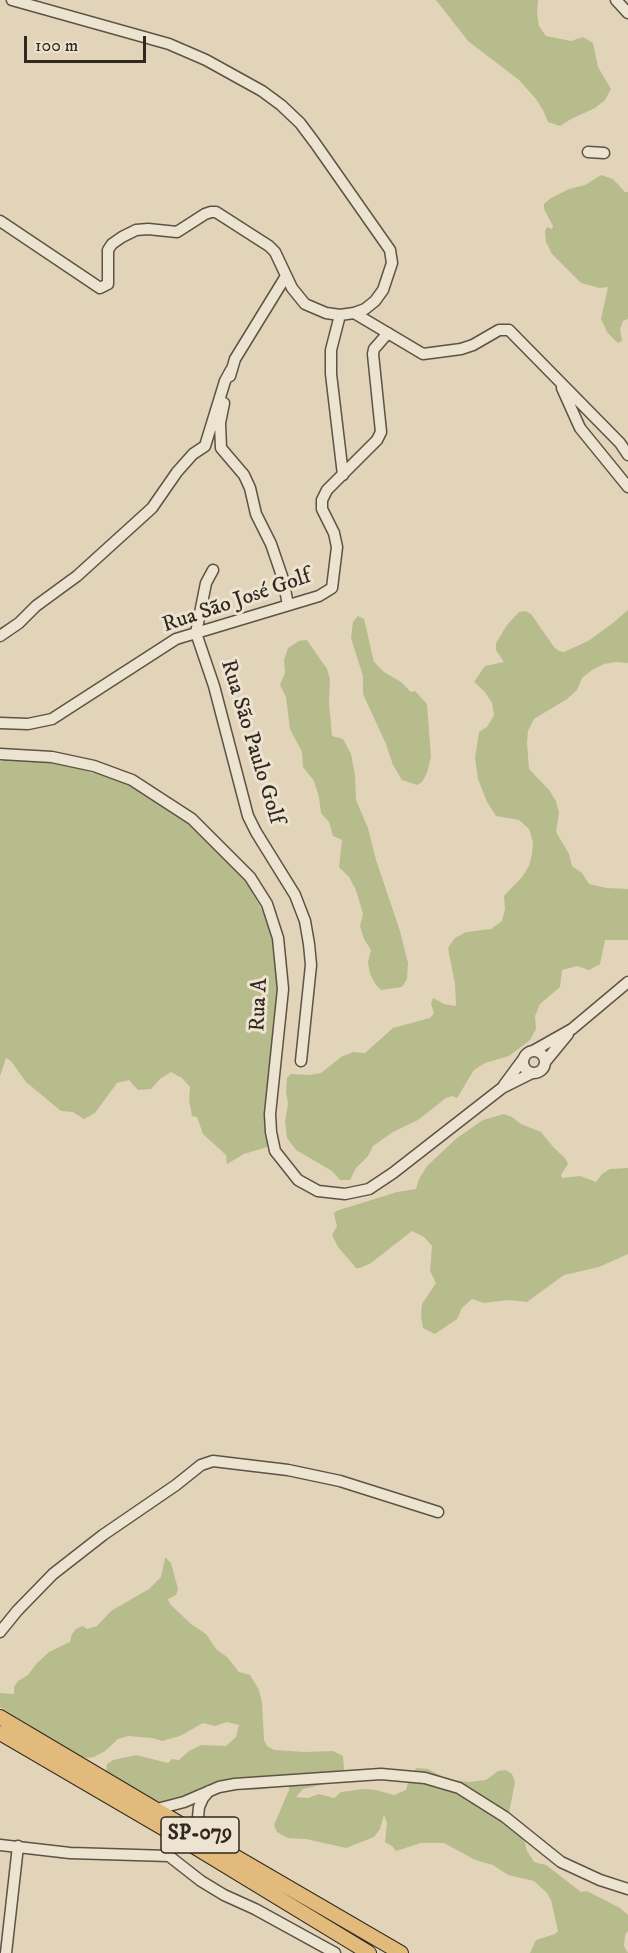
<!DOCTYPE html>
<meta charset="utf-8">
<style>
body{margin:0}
#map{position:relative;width:628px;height:1953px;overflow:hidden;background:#e2d4b8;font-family:"IM FELL DW Pica",serif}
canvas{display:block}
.scale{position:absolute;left:24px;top:36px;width:122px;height:27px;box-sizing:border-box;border:3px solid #31281f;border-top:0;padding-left:8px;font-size:18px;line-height:21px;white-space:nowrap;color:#31281f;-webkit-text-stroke:4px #ece3d1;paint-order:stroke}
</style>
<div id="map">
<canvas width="628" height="1953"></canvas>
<div class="scale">100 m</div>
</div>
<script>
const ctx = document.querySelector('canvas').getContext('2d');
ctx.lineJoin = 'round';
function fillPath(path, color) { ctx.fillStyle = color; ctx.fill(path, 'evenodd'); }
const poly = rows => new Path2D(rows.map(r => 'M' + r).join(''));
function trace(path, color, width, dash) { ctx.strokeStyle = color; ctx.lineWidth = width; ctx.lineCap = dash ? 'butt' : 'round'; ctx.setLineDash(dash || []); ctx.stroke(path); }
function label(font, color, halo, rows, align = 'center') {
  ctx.font = font + ' "IM FELL DW Pica",serif'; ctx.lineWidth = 6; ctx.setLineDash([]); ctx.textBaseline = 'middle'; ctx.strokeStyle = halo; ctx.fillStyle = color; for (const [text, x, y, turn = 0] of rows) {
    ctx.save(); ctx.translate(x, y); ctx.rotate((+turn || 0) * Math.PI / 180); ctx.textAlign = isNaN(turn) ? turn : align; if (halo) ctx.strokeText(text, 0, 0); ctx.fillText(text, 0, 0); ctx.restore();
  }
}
const green = poly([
 [436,0,538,0,537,14,539,26,546,36,571,41,583,37,593,43,598,67,611,89,605,100,595,108,571,119,560,126,548,122,543,110,536,99,519,80,468,41],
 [601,175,613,179,625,192,628,192,628,319,623,321,620,329,622,341,618,343,607,332,601,319,608,287,600,288,581,283,552,254,546,242,545,231,547,227,552,229,553,226,544,209,544,204,551,198,569,189,585,185],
 [628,610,628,663,616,662,604,664,592,670,582,678,577,690,567,699,534,719,528,731,527,743,529,769,549,790,556,801,559,813,556,832,569,854,572,866,582,873,589,884,606,888,628,889,628,940,605,940,600,964,589,970,577,966,562,970,560,987,540,1004,535,1016,536,1029,530,1040,509,1056,485,1063,474,1070,457,1098,452,1096,446,1098,418,1120,393,1132,373,1146,368,1156,356,1168,350,1180,340,1180,332,1171,296,1150,287,1138,285,1121,288,1104,286,1092,287,1078,291,1074,309,1075,321,1073,341,1057,353,1052,365,1053,393,1028,430,1018,434,1013,431,1003,433,998,444,1004,456,1006,455,984,448,948,455,938,466,932,491,929,502,921,505,909,504,896,522,877,529,866,532,854,533,842,529,829,519,820,496,816,487,802,478,779,475,758,479,732,487,727,494,715,492,703,485,692,474,682,485,666,504,662,496,650,496,643,507,625,519,612,525,611,531,614,554,647,559,651,564,652,588,641,613,623],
 [358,616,364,619,374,662,384,672,401,682,411,692,415,691,427,704,431,757,427,773,422,782,417,785,402,780,393,765,386,744,363,694,363,676,351,638,353,622],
 [307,640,327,669,330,679,329,702,332,736,343,739,351,754,355,775,356,800,368,828,376,860,400,931,408,963,407,979,402,987,381,990,376,985,370,974,368,962,371,950,364,939,360,926,363,914,356,890,349,877,339,867,342,840,333,836,329,822,321,813,319,797,314,781,303,767,302,752,290,729,286,697,280,685,285,673,284,660,288,648,299,641],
 [9,758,69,764,92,773,130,777,154,787,185,812,249,883,253,894,270,925,280,962,269,1095,274,1145,244,1154,227,1164,226,1155,203,1134,197,1117,192,1116,189,1100,190,1087,182,1078,171,1072,160,1079,151,1089,138,1090,129,1080,117,1083,95,1113,84,1119,73,1112,61,1111,26,1082,11,1061,6,1058,0,1076,0,762],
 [504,1114,512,1117,521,1124,541,1132,554,1148,565,1158,568,1164,561,1175,562,1178,580,1176,596,1182,602,1174,610,1169,628,1168,628,1254,599,1267,564,1275,527,1302,509,1300,484,1303,472,1299,462,1308,457,1319,435,1334,423,1328,421,1316,422,1304,436,1283,430,1271,432,1246,424,1237,412,1231,371,1263,360,1268,356,1268,338,1247,332,1235,337,1226,334,1214,336,1211,397,1192,416,1189,419,1179,427,1166,457,1138,483,1120],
 [165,1558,166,1558,171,1563,178,1589,176,1595,168,1599,170,1604,191,1624,206,1634,216,1649,227,1657,239,1672,250,1675,259,1690,262,1702,264,1740,267,1746,274,1750,305,1752,333,1751,343,1756,344,1770,338,1778,329,1783,303,1789,296,1797,308,1798,319,1794,334,1798,341,1792,364,1789,376,1790,394,1795,406,1790,411,1773,417,1768,428,1769,447,1779,468,1782,486,1780,498,1771,506,1770,512,1774,515,1782,509,1813,517,1831,524,1839,527,1851,534,1862,546,1865,581,1892,587,1891,620,1908,628,1915,628,1931,625,1935,624,1946,628,1953,530,1953,536,1940,555,1934,558,1931,551,1900,547,1893,534,1881,508,1875,493,1865,475,1860,444,1843,421,1843,396,1851,392,1846,385,1842,387,1823,384,1815,380,1829,374,1837,346,1848,306,1839,288,1838,277,1832,274,1825,289,1790,289,1786,255,1790,226,1789,166,1801,154,1801,106,1772,107,1764,113,1760,136,1755,168,1763,172,1759,179,1760,189,1751,201,1745,226,1746,236,1737,239,1725,227,1722,215,1726,203,1723,180,1736,162,1741,152,1738,128,1736,118,1739,105,1751,94,1757,88,1758,77,1756,39,1737,31,1726,0,1707,0,1693,14,1694,14,1687,18,1681,28,1675,36,1664,49,1652,70,1642,72,1634,76,1629,83,1626,87,1629,97,1626,111,1611,149,1589,161,1577]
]);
const minor = poly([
 [616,0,628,13],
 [588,152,604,153],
 [0,221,100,288,108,284,108,250,112,244,122,237,136,230,148,229,177,232,205,214,211,212,216,212,269,246,275,252,292,288,305,304,326,313,340,315,354,313,365,309,375,301,383,290,392,263,390,250,315,143,300,123,281,105,262,91,206,60,169,44,12,0],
 [354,313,423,354,461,349,473,345,499,330,509,330,620,443,628,455],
 [340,315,331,350,331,374,343,475],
 [230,376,235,359,286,276],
 [562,388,580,428,628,487],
 [224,403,220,423,221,448,244,475,250,488,256,514,271,544,283,579,288,605],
 [213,570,206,583,196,633,214,686,248,816,256,832,295,895,305,921,309,944,311,965,301,1061],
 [0,636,19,623,36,606,77,576,152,508,177,472,193,454,205,446,225,381,231,370],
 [0,723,28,724,52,719,176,639,319,596,332,588,337,547,334,533,322,509,322,500,327,490,377,440,381,432,373,354,374,349,388,333],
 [0,754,52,757,94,766,132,780,192,819,250,877,267,904,278,938,283,989,270,1114,271,1132,275,1151,298,1180,318,1191,345,1194,369,1189,393,1173,502,1088,532,1073],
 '523 1062a11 11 0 1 1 22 0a11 11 0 1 1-22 0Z',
 [533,1051,572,1029,628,982],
 [545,1062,568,1034],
 [504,1085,524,1058],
 [0,1632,17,1611,53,1574,103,1535,176,1485,201,1465,213,1461,288,1470,340,1481,438,1512],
 [209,1791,203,1798,199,1807,198,1817,200,1827,210,1840],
 [157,1809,184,1802,219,1787,235,1784,381,1774,425,1778,459,1788,505,1817,561,1862,600,1880,628,1889],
 [0,1845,70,1853,169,1856,201,1881,224,1895,255,1909,335,1953],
 [6,1953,18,1846]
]);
const major = poly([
 [0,1717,236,1857,401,1953],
 [0,1733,180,1838,369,1953]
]);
const shields = [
 [200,1835,78]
];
const shieldNames = [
 ["SP-079",200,1835]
];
const streetNames = [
 ["Rua São José Golf",237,602,-19],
 ["Rua São Paulo Golf",251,742,73],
 ["Rua A",260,1005,-87]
];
fillPath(green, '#b7bc8d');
trace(minor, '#5d5345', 13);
trace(major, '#31281f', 16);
trace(minor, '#ece3d1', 10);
trace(major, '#e1ba7c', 14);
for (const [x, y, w] of shields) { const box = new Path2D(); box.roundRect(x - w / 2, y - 18, w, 36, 4.5); ctx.fillStyle = '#ece3d1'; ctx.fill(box); trace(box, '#31281f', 1.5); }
label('bold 21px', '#31281f', null, shieldNames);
label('22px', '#31281f', '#ece3d1', streetNames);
</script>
